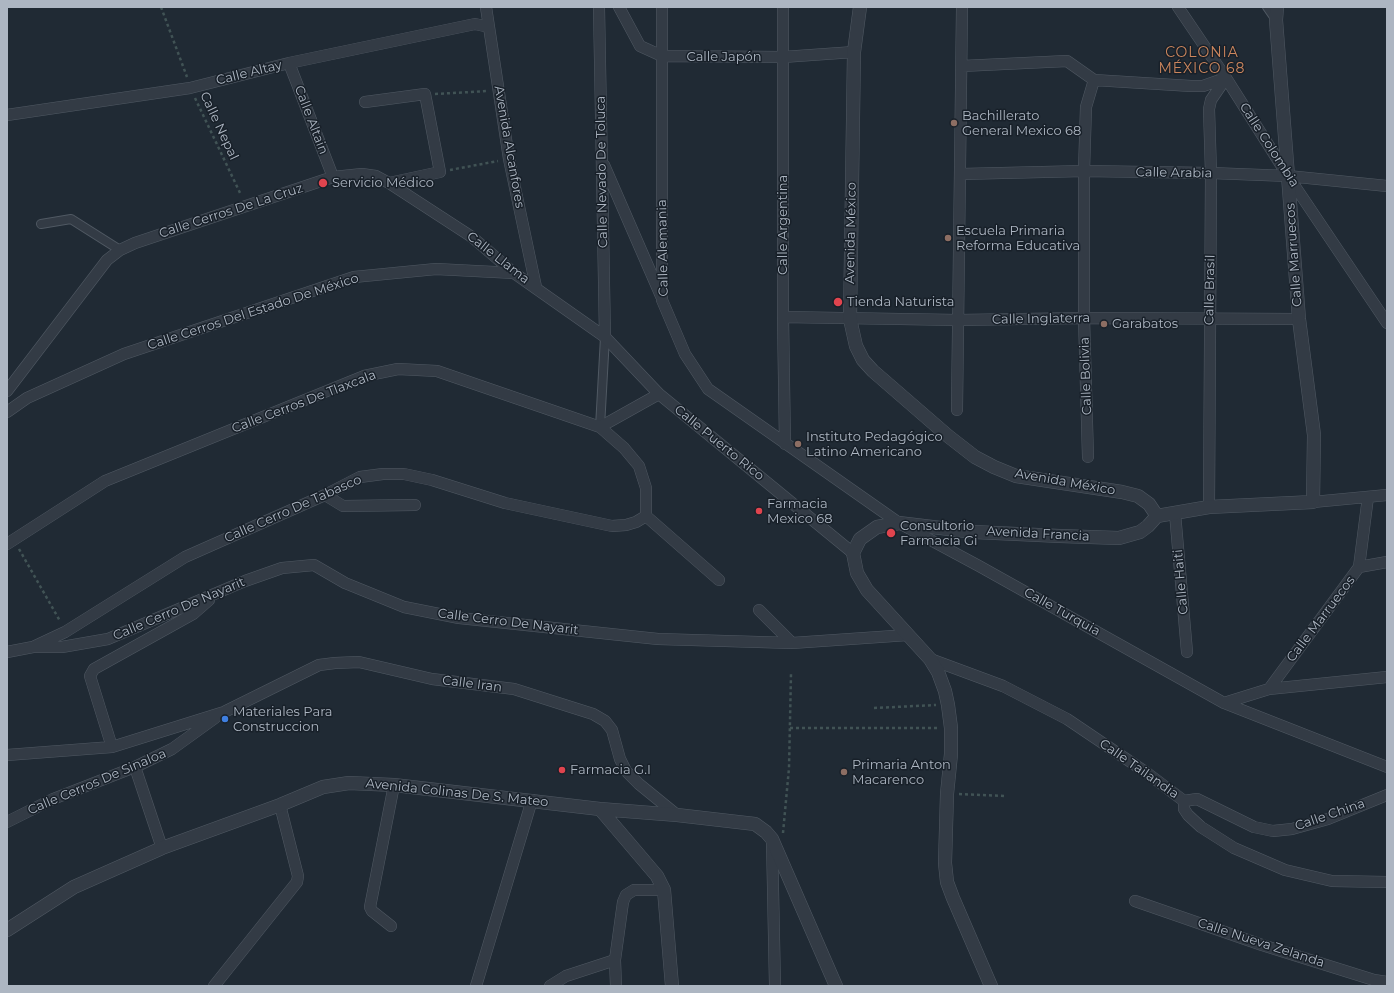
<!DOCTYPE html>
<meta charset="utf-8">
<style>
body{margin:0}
#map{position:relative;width:1394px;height:993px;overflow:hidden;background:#202a34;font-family:Montserrat,sans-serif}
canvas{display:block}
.frame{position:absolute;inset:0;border:8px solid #adb6c2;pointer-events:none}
</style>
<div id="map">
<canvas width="1394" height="993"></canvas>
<div class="frame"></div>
</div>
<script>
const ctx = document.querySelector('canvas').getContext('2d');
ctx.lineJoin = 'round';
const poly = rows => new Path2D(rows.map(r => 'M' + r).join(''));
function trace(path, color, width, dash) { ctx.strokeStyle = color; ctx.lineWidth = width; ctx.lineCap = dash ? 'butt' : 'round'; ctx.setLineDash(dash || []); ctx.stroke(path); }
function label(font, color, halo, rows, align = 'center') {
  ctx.font = font + ' Montserrat,sans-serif'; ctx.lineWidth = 3; ctx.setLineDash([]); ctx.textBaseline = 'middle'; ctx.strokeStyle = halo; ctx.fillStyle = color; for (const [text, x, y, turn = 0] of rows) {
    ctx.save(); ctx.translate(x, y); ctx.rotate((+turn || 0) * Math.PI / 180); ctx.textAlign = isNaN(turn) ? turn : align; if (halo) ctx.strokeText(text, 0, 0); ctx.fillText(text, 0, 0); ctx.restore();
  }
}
const path = poly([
 [161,7,187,77],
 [435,94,488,91],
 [195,98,241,195],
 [450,170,498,161],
 [19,549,60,621],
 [874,708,936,705],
 [790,728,938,728],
 [959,794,1005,796],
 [783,833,789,768,791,674]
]);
const pedestrian = poly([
 [1267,7,1276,20],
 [41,224,71,219,120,250],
 [600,427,605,337]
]);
const minor = poly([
 [486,7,509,159,536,287],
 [599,7,605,337],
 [619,7,640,46,662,56,783,57,854,52],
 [662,7,662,300,685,354,708,389,899,523,979,566,1224,703,1387,767],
 [783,7,783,317,785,444],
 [1178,7,1226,78,1288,176,1387,323],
 [289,63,333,177],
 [962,66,1067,61,1094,80,1191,86,1203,86,1226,78],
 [365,102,425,94,440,172,389,183],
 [7,115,190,88,289,63,475,24,489,27],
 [604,165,661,296],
 [961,174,1084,171,1211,173,1288,176,1387,186],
 [783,317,958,320,1084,318,1299,319],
 [7,391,107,260,120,250,135,243,333,177,362,174,376,176,389,183,472,237,514,273,605,337,659,394,853,553],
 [957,410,962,7],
 [7,412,27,398,124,354,354,277,436,269,514,273],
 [600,427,624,448,639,466,646,488,646,516],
 [1088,457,1084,318,1084,171,1086,107,1094,80],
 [325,495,343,506,415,505],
 [1313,502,1387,495],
 [1209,507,1211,173,1209,109,1211,100,1226,78],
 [1175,513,1187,652],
 [646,516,719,580],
 [7,544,105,481,364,376,398,369,437,371,600,427,659,394],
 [1359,567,1387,562],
 [759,610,792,643],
 [33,647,62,647,108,639,245,581,282,568,314,565,345,583,404,607,459,618,658,639,792,643,908,635],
 [7,652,33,647,65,632,185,557,325,495,360,477,383,474,404,474,432,480,505,503,612,526,626,525,636,522,646,516],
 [930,659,1003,686,1067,719,1147,773,1184,801],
 [1269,689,1387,677],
 [1224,703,1269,689,1359,567,1368,497],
 [112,747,90,676,94,669,193,614,209,600],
 [7,755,112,747,224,712,319,665,335,663,359,662,432,679,514,689,593,714,605,721,612,730,620,759,626,771,639,784,677,815],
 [135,767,162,848],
 [1184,801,1184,809,1188,815,1201,827,1234,848,1285,870,1332,881,1387,882],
 [1184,801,1197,799,1254,827,1273,831,1292,829,1328,819,1387,795],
 [7,822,53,799,135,767,172,749,215,718],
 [772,840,775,986],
 [1135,901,1262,945,1374,980,1387,982],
 [391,926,372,911,370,907,394,785],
 [214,986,297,882,298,876,280,805],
 [476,986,532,800],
 [550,986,566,976,615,960],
 [616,986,615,960,623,902,626,895,634,890,664,890]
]);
const tertiary = poly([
 [860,7,854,52,850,319,856,346,863,360,873,371,948,436,975,457,994,467,1016,476,1122,492,1138,496,1149,504,1157,516],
 [1157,516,1209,507,1313,502,1314,435,1299,319,1276,20,1277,7],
 [600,809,657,876,664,890,672,986],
 [7,930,74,887,162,848,280,805,323,787,349,783,394,785,600,809,677,815,755,824,766,832,772,839,836,986],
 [991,986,953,898,947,882,945,863,947,794,951,754,951,728,948,705,945,691,938,672,930,659,867,590,857,573,853,553,860,539,877,527,899,523,974,532,1060,536,1119,538,1140,532,1148,526,1157,516]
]);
const markers = [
 [954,123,4,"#8d6e63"],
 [323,183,5,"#e0444e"],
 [948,238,4,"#8d6e63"],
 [838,302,5,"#e0444e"],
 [1104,324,4,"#8d6e63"],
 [798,444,4,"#8d6e63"],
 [759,511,4,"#e0444e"],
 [891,533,5,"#e0444e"],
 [225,719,4,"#3f7fe0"],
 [562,770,4,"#e0444e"],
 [844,772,4,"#8d6e63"]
];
const streetNames = [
 ["Calle Japón",724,57],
 ["Calle Altay",249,73,-14],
 ["Calle Altain",311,120,69],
 ["Calle Nepal",219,126,65],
 ["Calle Colombia",1269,145,57],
 ["Avenida Alcanfores",509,147,80],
 ["Calle Nevado De Toluca",602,172,-91],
 ["Calle Arabia",1174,173,1],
 ["Calle Cerros De La Cruz",231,211,-18],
 ["Calle Argentina",783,225,-90],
 ["Avenida México",851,233,-89],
 ["Calle Alemania",663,248,-91],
 ["Calle Marruecos",1294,255,-94],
 ["Calle Llama",498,258,38],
 ["Calle Brasil",1210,290,-89],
 ["Calle Cerros Del Estado De México",253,312,-18],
 ["Calle Inglaterra",1041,319,-1],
 ["Calle Bolivia",1086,376,-92],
 ["Calle Cerros De Tlaxcala",304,402,-21],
 ["Calle Puerto Rico",719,443,39],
 ["Avenida México",1065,482,10],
 ["Calle Cerro De Tabasco",293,509,-24],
 ["Avenida Francia",1038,534,3],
 ["Calle Haiti",1181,582,-95],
 ["Calle Cerro De Nayarit",179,609,-23],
 ["Calle Turquia",1062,612,29],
 ["Calle Marruecos",1321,619,-53],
 ["Calle Cerro De Nayarit",508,622,7],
 ["Calle Iran",472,684,7],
 ["Calle Tailandia",1139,769,35],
 ["Calle Cerros De Sinaloa",97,782,-23],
 ["Avenida Colinas De S. Mateo",457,793,6],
 ["Calle China",1330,815,-19],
 ["Calle Nueva Zelanda",1261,943,18]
];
const poiNames = [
 ["Bachillerato",962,116],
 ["General Mexico 68",962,131],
 ["Servicio Médico",332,183],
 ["Escuela Primaria",956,231],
 ["Reforma Educativa",956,246],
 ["Tienda Naturista",847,302],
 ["Garabatos",1112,324],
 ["Instituto Pedagógico",806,437],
 ["Latino Americano",806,452],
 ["Farmacia",767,504],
 ["Mexico 68",767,519],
 ["Consultorio",900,526],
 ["Farmacia Gi",900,541],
 ["Materiales Para",233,712],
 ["Construccion",233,727],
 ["Primaria Anton",852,765],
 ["Macarenco",852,780],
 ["Farmacia G.I",570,770]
];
const neighbourhoodNames = [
 ["COLONIA",1202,53],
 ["MÉXICO 68",1202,69]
];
trace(pedestrian, '#505963', 10);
trace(minor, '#505963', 12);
trace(tertiary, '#505963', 14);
trace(path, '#415355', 2.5, [3, 3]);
trace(pedestrian, '#333b45', 8);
trace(minor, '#333b45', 11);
trace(tertiary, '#333b45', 13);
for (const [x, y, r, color] of markers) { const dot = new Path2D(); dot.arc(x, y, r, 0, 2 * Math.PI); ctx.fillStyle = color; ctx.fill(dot); trace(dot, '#182029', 1.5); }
label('13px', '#adb6c2', '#182029', streetNames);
label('13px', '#adb6c2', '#182029', poiNames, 'left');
ctx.letterSpacing = '1px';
label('14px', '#cc865d', '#182029', neighbourhoodNames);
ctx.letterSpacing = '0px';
</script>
